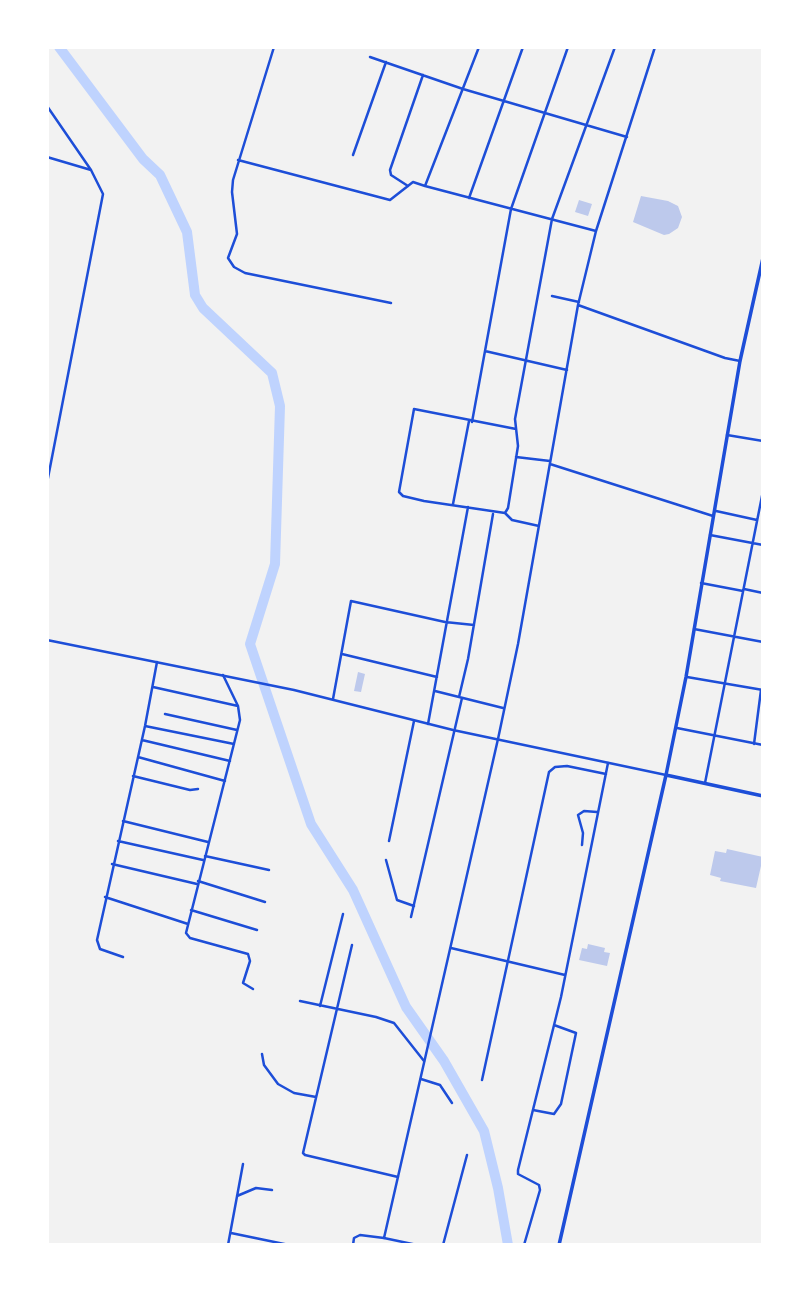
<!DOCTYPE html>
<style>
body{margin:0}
#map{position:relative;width:810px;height:1292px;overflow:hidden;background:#f2f2f2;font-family:"Noto Sans",sans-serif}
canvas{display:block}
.frame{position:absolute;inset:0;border:49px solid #fff;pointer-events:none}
</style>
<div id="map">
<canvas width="810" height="1292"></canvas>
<div class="frame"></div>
</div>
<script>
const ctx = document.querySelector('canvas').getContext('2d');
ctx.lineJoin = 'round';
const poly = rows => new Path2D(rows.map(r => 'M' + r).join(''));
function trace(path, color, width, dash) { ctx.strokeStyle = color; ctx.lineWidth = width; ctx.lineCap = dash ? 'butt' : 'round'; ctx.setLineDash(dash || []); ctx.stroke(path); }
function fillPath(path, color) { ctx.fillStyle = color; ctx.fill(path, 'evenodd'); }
const river = poly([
 [59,47,143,159,160,175,187,232,195,295,203,308,272,373,280,406,275,564,250,644,311,824,353,890,406,1007,444,1061,484,1131,498,1188,508,1245]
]);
const building = poly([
 [641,196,668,201,678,206,682,217,678,228,669,234,664,235,633,222],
 [579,200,592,204,588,216,575,212],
 [358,672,365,674,361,692,354,691],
 [727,849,763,857,756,888,720,881,721,878,710,875,715,851,726,853],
 [588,944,605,948,604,952,610,953,607,966,579,960,582,948,587,949]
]);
const minor = poly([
 [274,47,233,180,232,192,237,234,228,258,234,267,245,273,391,303],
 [479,47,425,186,596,231],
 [370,57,463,89,627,137],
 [47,106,91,170,103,194,47,483],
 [353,155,386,62],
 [47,157,91,170],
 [238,160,390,200,413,182,425,186],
 [408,186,391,175,390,170,423,75],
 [469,198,523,47],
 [552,296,579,302],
 [578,305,725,358,740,361],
 [485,351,567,370],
 [472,422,511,209,568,47],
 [516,429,414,409,399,492,403,496,424,501,505,513,512,520,539,526],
 [727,435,763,441],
 [516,457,550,461],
 [550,464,713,516],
 [453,504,469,421],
 [716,511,757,520],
 [505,513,508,508,518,446,515,419,552,219,615,47],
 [710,535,763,545],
 [701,583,743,591],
 [744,589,763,593],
 [694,629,763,642],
 [342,654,437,677],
 [223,675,238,706,240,720,186,933,190,938,248,954,250,961,243,983,253,989],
 [687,677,763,690],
 [153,687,238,706],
 [435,691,503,708],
 [459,697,468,659,493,514],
 [333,699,351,601,445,622,474,625],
 [165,714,237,730],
 [428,724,468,507],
 [145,726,234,744],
 [677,728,763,745],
 [498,739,518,644,578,305,596,231,655,47],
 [142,740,230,761],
 [754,744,761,690],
 [138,757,225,781],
 [133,776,190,790,198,789],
 [705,783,763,491],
 [123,821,208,842],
 [118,841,203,860],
 [389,841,414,721],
 [582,845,583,833,578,815,584,811,597,812],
 [205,856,269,870],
 [386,860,397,900,414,906],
 [112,864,197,884],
 [198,881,265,902],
 [105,897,188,924],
 [191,910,257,930],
 [411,917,462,698],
 [352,945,303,1153,305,1155,398,1177],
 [451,948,565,975],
 [123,957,100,949,97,940,145,726,157,662],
 [300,1001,376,1017,394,1023,424,1061],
 [320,1006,343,914],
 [262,1054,264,1065,278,1084,294,1093,316,1097],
 [421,1079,440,1085,452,1103],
 [482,1080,549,772,555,767,567,766,606,774],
 [533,1110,554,1114,561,1104,576,1033,554,1025],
 [237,1196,256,1188,272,1190],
 [231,1233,289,1245],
 [384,1238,417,1245],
 [228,1245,243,1164],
 [443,1245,467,1155],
 [524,1245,540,1190,539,1185,518,1174,518,1170,561,997,608,763]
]);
const tertiary = poly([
 [47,640,294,690,453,730,666,775],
 [353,1245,354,1238,360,1235,384,1238,498,739]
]);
const secondary = poly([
 [666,775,763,796],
 [559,1245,666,775,686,677,740,361,763,258]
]);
trace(river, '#bfd3fe', 10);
fillPath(building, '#bdc9ec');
trace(minor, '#1d4ed8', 2.5);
trace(tertiary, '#1d4ed8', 2.5);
trace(secondary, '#1d4ed8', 3.5);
</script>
